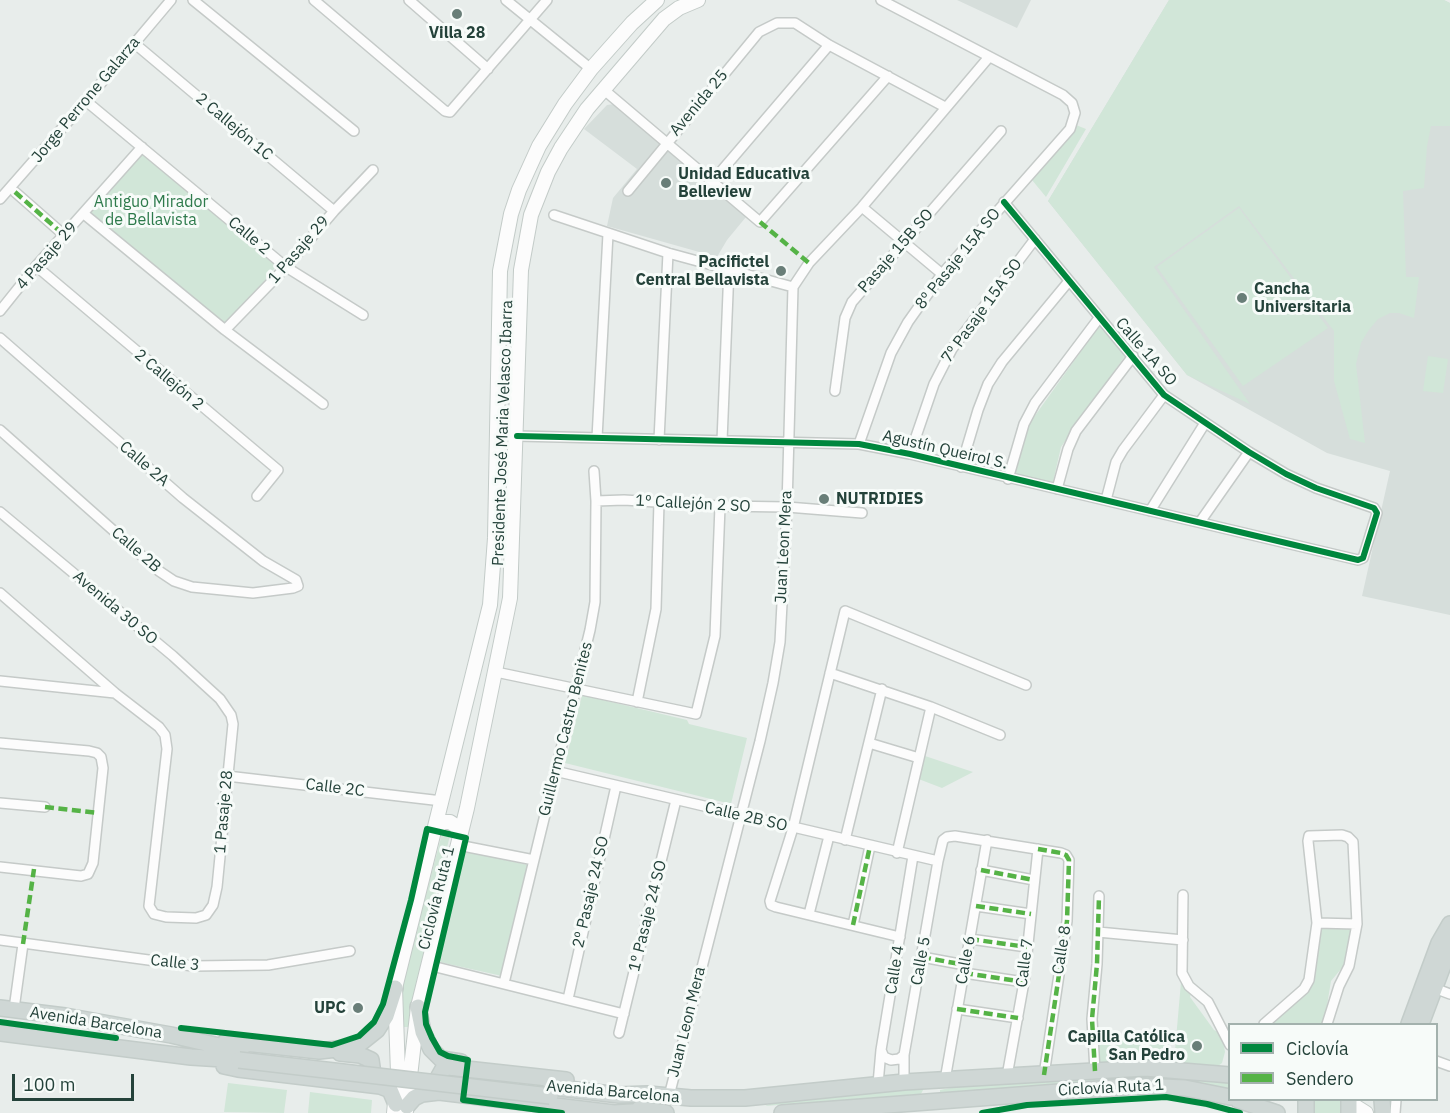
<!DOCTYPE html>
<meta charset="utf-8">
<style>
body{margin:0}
#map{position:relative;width:1450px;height:1113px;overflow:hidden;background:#e8edeb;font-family:"IBM Plex Sans",sans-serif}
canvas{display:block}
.legend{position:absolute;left:1228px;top:1023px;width:210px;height:78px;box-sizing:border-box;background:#f7fbf9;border:2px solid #a3b1ad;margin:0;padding:8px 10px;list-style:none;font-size:18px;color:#24423a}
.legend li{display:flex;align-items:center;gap:12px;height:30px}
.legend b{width:30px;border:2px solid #a3b1ad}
.scale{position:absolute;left:12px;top:1074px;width:122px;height:27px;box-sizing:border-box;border:3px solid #24423a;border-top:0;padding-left:8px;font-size:18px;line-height:21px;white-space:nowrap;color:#24423a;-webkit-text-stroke:4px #f7fbf9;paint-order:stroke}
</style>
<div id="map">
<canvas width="1450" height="1113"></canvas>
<ul class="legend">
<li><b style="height:8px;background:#00873e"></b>Ciclovía</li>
<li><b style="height:8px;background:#55b346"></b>Sendero</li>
</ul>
<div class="scale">100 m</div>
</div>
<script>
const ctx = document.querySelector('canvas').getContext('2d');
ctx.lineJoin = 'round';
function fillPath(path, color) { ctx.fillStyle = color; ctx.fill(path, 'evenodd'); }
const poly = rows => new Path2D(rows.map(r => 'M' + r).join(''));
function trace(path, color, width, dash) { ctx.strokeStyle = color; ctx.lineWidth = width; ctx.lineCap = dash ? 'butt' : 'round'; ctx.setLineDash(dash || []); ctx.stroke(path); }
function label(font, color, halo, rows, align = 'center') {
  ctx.font = font + ' "IBM Plex Sans",sans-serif'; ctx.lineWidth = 6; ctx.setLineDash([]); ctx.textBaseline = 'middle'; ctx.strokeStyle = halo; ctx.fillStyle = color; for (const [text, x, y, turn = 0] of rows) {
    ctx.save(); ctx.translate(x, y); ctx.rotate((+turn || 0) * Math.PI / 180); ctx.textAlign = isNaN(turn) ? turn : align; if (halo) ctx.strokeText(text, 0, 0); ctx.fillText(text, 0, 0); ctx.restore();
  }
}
const built = poly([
 [957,0,1031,0,1017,28],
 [1169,0,1444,0,1450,3,1450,615,1362,596,1390,471,1327,453,1187,375,1048,201],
 [614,104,746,217,727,240,717,257,607,226,613,198,637,169,584,129,607,105]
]);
const green = poly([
 [1169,0,1444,0,1450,3,1450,126,1431,126,1427,146,1424,188,1403,191,1406,277,1419,277,1414,318,1399,313,1390,313,1378,319,1368,331,1361,343,1356,364,1365,443,1350,439,1334,381,1334,331,1239,206,1154,267,1250,404,1187,375,1048,201],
 [1076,125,1086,129,1046,197,1032,180],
 [140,146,278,264,225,330,82,209],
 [1239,208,1328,328,1243,386,1157,267],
 [1099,326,1125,356,1061,447,1053,482,1015,474,1029,424],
 [1428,356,1448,359,1443,393,1423,391],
 [582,695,687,720,689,724,747,738,731,804,565,763],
 [922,755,973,772,942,788,916,778],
 [444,826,451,831,432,911,430,936,408,1027,400,1027,400,994],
 [464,851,528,865,502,976,435,961],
 [1320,925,1352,927,1346,963,1331,981,1324,1024,1270,1024,1284,1013,1314,980],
 [1181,982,1192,991,1190,997,1214,1030,1222,1034,1225,1052,1222,1063,1218,1066,1174,1062],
 [1128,1039,1170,1041,1168,1062,1095,1063,1095,1040],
 [1135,1070,1230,1081,1229,1090,1179,1080,1153,1079,940,1093,940,1090,945,1089,984,1082],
 [228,1083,287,1090,284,1113,224,1112],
 [922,1085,923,1090,921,1094,765,1106,774,1102],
 [310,1092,372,1100,371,1113,308,1113],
 [1312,1100,1343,1100,1342,1113,1312,1113]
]);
const minor = poly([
 [193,0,354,131],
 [314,0,445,111,450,112,547,0],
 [409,0,488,69],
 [506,0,591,69],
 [134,43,334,211],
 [603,89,760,222,888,76],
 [86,101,286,267,363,315],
 [712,182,829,45],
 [628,191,759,32,777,23,795,23,829,45,945,107],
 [15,192,64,235],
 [0,199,86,101,171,0],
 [862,207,942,274],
 [84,214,225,330,323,404],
 [554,215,668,253,793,287],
 [36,266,278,470,257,496],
 [0,311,36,266,142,147],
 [225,330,286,267,334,211,373,170],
 [0,338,183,498,263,561,296,580,298,586,293,588,253,593,192,587,174,581,159,571,0,430],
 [835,391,845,318,852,302,1001,131],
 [517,436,859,444,910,454,1358,560,1363,558,1377,513,1374,508,1316,488,1286,474,1249,452,1164,395,1004,202],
 [597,438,608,234],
 [659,440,668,253],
 [722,441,729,268],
 [859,444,891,353,908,322,942,274,1070,129,1075,113,1072,103,1063,95,881,0],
 [910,454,934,384,952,349,1035,239],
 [961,467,978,410,988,384,1002,362,1069,281],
 [1008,479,1024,424,1035,403,1099,318],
 [1057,489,1068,449,1076,431,1133,356],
 [1106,500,1116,462,1123,450,1164,395],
 [596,501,624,500,720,506,787,507,862,513],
 [1150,511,1205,423],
 [0,512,173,656,220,699,231,715,233,724,217,887,213,905,206,915,196,918,166,917,154,914,149,906,167,749,165,735,159,727,115,693,0,593],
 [1200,522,1249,452],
 [496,672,696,714,715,636,720,506],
 [830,673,931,707,1000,735],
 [0,681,115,693],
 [637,702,656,609,659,502],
 [0,743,89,751,97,753,101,757,103,768,93,863,88,874,81,876,0,867],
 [869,743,919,758],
 [555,771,938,861],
 [227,776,442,801],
 [0,803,45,807],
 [845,840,882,689],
 [468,847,534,860],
 [897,853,931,707],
 [981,870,1034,880],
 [1183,895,1182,973,1189,986,1208,1002,1230,1045],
 [976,906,1031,914],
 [809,914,829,836],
 [1317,923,1357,924],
 [853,925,870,846],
 [1098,932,1183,940],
 [900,937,776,907,771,905,770,901,793,828,845,611,1026,685],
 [970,939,1027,947],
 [0,940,193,966,268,965,350,951],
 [922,957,965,965],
 [428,965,624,1014],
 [964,973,1024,982],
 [504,983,590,630,595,602,596,501,594,471],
 [1434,988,1450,994],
 [568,999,616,786],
 [14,1009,23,944],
 [957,1009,1018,1018],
 [1264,1024,1304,989,1309,980,1317,923,1308,841,1309,836,1342,835,1348,837,1353,842,1357,924,1349,966,1339,986,1327,1024],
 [619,1033,676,800],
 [881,1050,884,1057,891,1060,899,1059,904,1055],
 [1436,1061,1450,1066],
 [1095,1071,1092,1019,1097,964,1099,896],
 [1007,1076,1024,982,1038,849],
 [945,1080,987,840],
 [904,1082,904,1055,938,861,943,840,947,837,955,836,1061,853,1066,855,1069,860,1067,921,1044,1075],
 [878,1084,881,1050,913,856],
 [669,1096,760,741,773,683,780,642,787,507,793,287,809,263,862,207,989,57],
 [1395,1113,1396,1100]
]);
const secondary = poly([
 [435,829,443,822,450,822,456,826,460,836],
 [1350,1103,1366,1113],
 [406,1111,418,1007,467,808,510,598,521,270,531,215,548,172,561,148,587,109,664,19,679,8,698,0],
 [394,1113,398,1073,395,988,490,605,495,538,500,271,511,214,519,190,539,146,565,104,591,69,632,23,657,0]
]);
const primary = poly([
 [418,1007,423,1032,431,1049,441,1059,461,1062],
 [0,1008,65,1016,171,1035,241,1051],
 [1409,1024,1439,943,1450,924],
 [1421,1024,1450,947],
 [0,1033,191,1057,239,1060],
 [226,1041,319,1051,346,1048,362,1042,377,1030,386,1016,395,988],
 [340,1053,360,1055,371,1060,373,1074,371,1078,363,1082],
 [224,1066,238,1069,380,1086,390,1090,396,1104],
 [551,1087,619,1095,648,1094,691,1098,745,1098,904,1082,1145,1068,1230,1075],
 [446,1091,439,1083,438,1078,443,1069,448,1067,566,1080],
 [1238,1100,1277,1113],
 [1306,1100,1306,1113],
 [1382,1100,1383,1113],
 [407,1106,414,1098,422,1094,439,1092,614,1113,649,1111],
 [639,1109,666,1113],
 [782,1113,1138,1086,1185,1088,1230,1097],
 [1349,1113,1349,1100]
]);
const primaryBridge = poly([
 [239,1060,550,1096]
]);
const quiet = poly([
 [15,192,64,235],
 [760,222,809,263],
 [45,807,98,813],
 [1038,849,1061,853,1066,855,1069,860,1067,921,1044,1075],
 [981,870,1034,880],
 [976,906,1031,914],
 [853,925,870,846],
 [970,939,1027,947],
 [23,944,34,869],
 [922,957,965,965],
 [964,973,1024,982],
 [957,1009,1018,1018],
 [1095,1071,1092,1019,1097,964,1099,896]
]);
const cycleway = poly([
 [517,436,859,444,910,454,1358,560,1363,558,1377,513,1374,508,1316,488,1286,474,1249,452,1164,395,1004,202],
 [0,1022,116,1038],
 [181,1028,332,1045,359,1036,374,1022,383,1004,411,900,427,829,466,838,425,1012,426,1024,432,1038,440,1052,448,1056,468,1060,463,1100,562,1113],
 [982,1113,1027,1105,1166,1097,1207,1104,1240,1113]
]);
const markers = [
 [457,14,6,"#697e78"],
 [666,183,6,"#697e78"],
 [781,271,6,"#697e78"],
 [1242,298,6,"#697e78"],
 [824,499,6,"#697e78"],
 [358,1008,6,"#697e78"],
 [1197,1046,6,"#697e78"]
];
const poiNames = [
 ["Villa 28",457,33,"center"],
 ["Unidad Educativa",678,174],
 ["Belleview",678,192],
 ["Pacifictel",769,262,"right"],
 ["Central Bellavista",769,280,"right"],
 ["Cancha",1254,289],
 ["Universitaria",1254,307],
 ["NUTRIDIES",836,499],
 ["UPC",346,1008,"right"],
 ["Capilla Católica",1185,1037,"right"],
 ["San Pedro",1185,1055,"right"]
];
const streetNames = [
 ["Jorge Perrone Galarza",86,100,-50],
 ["Avenida 25",699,103,-50],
 ["2 Callejón 1C",234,127,40],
 ["Calle 2",249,236,40],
 ["1 Pasaje 29",299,250,-49],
 ["Pasaje 15B SO",896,251,-49],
 ["4 Pasaje 29",47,256,-49],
 ["8º Pasaje 15A SO",958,259,-51],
 ["7º Pasaje 15A SO",982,311,-54],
 ["Calle 1A SO",1146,352,49],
 ["2 Callejón 2",169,380,40],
 ["Presidente José Maria Velasco Ibarra",503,433,-88],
 ["Agustín Queirol S.",945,450,13],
 ["Calle 2A",144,464,41],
 ["1º Callejón 2 SO",693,504,3],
 ["Juan Leon Mera",784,547,-87],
 ["Calle 2B",136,550,41],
 ["Avenida 30 SO",115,608,40],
 ["Guillermo Castro Benites",566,729,-76],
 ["Calle 2C",335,788,7],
 ["1 Pasaje 28",224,812,-85],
 ["Calle 2B SO",746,817,13],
 ["2º Pasaje 24 SO",591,892,-77],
 ["Ciclovía Ruta 1",437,898,-76],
 ["1º Pasaje 24 SO",648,916,-76],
 ["Calle 8",1062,950,-81],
 ["Calle 6",966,960,-80],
 ["Calle 5",921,961,-80],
 ["Calle 3",175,963,6],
 ["Calle 7",1025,963,-83],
 ["Calle 4",895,970,-81],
 ["Juan Leon Mera",687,1022,-76],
 ["Avenida Barcelona",96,1023,9],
 ["Ciclovía Ruta 1",1111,1088,-3],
 ["Avenida Barcelona",613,1092,5]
];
const parkNames = [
 ["Antiguo Mirador",151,202],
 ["de Bellavista",151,220]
];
fillPath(built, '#d6dedb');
fillPath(green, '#d1e6d8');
trace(minor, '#c5cac8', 12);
trace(secondary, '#c3cbc8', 16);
trace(primary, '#c3ccc9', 18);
trace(minor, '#fcfcfc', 9);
trace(secondary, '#fcfcfc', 14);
trace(primary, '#cfd7d5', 15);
trace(primaryBridge, '#c3ccc9', 18, []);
trace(primaryBridge, '#cfd7d5', 15);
trace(quiet, '#55b346', 4.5, [9, 4.5]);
trace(cycleway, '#00873e', 6);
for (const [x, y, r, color] of markers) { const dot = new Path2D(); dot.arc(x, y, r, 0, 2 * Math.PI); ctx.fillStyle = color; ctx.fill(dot); trace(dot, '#f7fbf9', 2); }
label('bold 16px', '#24423a', '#f7fbf9', poiNames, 'left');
label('16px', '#24423a', '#f7fbf9', streetNames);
label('16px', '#2d7a4b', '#f7fbf9', parkNames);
</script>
